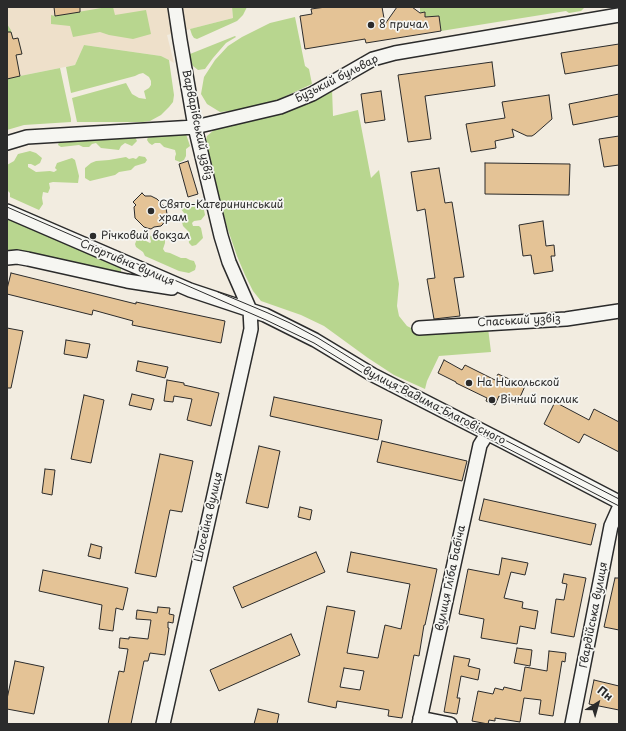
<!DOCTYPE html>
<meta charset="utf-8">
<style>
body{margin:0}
#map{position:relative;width:626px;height:731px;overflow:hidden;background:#f2ece0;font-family:"Playpen Sans",sans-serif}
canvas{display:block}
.frame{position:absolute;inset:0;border:8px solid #2b2b2b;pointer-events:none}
.north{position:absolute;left:578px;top:683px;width:40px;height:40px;-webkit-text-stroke:3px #f6f6f2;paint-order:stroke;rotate:37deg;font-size:11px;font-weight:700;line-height:16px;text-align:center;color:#2b2b2b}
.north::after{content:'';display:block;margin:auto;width:14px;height:18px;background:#2b2b2b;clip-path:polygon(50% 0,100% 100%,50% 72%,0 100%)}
</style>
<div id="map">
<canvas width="626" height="731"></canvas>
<div class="frame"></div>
<div class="north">Пн</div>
</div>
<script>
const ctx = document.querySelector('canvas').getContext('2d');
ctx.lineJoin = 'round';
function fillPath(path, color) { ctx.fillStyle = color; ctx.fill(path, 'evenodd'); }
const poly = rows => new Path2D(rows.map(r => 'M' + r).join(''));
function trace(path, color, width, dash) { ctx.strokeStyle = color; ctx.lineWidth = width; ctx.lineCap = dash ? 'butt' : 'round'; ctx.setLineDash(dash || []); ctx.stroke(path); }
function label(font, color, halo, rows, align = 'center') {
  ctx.font = font + ' "Playpen Sans",sans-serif'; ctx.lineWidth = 3.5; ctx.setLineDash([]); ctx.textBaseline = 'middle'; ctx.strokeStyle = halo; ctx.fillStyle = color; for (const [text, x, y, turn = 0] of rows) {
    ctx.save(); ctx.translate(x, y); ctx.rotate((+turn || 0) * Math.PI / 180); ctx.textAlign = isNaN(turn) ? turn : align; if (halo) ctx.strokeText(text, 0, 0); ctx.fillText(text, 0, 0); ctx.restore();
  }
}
const built = poly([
 [7,7,232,7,233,18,167,35,174,63,169,60,161,56,84,45,75,65,20,76,16,55,18,38,13,39,11,30,7,24]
]);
const green = poly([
 [107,7,113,7,115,15,146,10,151,34,133,39,109,35,100,32,73,37,70,26,51,24,51,15,55,16],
 [232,7,247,7,243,15,237,21,197,39,194,38,192,35,190,29,233,18],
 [420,7,591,7,584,8,581,11,569,13,566,11,441,31,439,16,425,17,425,12,420,13],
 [295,17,305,66,309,69,312,84,275,101,248,109,220,112,207,104,201,94,204,77,215,60,228,46,242,37,270,23],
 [7,24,11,30,13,39,18,38,22,54,16,55,20,76,60,68,71,119,71,122,24,125,7,130],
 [235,36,236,37,226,43,213,58,205,69,198,70,193,66,188,58,190,54],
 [84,45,161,56,169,60,174,95,173,102,169,107,161,115,150,121,143,122,77,122,72,98,126,83,132,94,139,98,146,99,144,91,149,88,151,85,151,81,149,77,143,73,139,74,135,76,71,93,66,67,75,65],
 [332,89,333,116,358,110,371,178,379,170,399,284,397,306,399,316,407,326,417,331,488,328,491,352,439,356,427,381,425,389,394,375,368,358,324,326,301,315,261,301,253,291,245,275,237,256,227,227,205,143,207,136,214,130,280,111],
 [186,134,190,146,186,149,186,156,184,160,180,162,175,160,175,157,176,154,175,150,164,147,160,143,155,143,152,145,149,143,147,140,148,137],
 [135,137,137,141,132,146,125,143,121,146,119,150,101,148,96,143,92,144,89,147,83,147,79,145,61,147,58,145,59,142],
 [30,151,36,153,42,158,40,163,35,166,31,164,28,164,28,167,36,172,50,171,54,172,57,170,55,168,57,163,72,158,75,160,79,176,78,183,53,182,49,183,50,188,48,193,43,192,42,198,43,204,39,210,10,197,10,193,7,190,7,165,14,161,18,154],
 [139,156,145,157,147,160,145,163,135,166,131,170,119,172,115,175,90,181,85,178,85,168,91,163,96,161,109,160,126,157,129,159,133,158,136,159],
 [194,202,198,202,201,205,204,210,205,215,201,220,194,221,192,223,193,226,199,226,201,228,203,238,196,245,192,246,189,243,188,231,183,226,182,222,185,218,184,213,181,209,184,206],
 [7,217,118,266,121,268,121,272,118,275,7,251],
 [159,231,165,235,165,243,163,249,165,252,170,253,181,258,186,258,190,260,194,261,196,266,195,270,189,273,179,271,145,256,143,252,136,247,135,244,137,239,142,239,150,243,151,242,150,237,153,232]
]);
const building = poly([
 [54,7,80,7,80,12,55,16,54,7],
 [326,7,382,7,385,24,397,7,412,7,420,13,425,12,425,17,439,16,441,31,366,43,365,39,305,49,300,16,312,14,311,9,326,7],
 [7,32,11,32,13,39,18,38,22,54,16,55,20,76,7,79,7,32],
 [619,44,619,65,565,74,561,53,619,44],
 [492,62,495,86,425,96,431,139,408,142,398,75,492,62],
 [381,91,385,120,365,123,361,94,381,91],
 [619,94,619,116,573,125,569,104,619,94],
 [549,95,552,119,535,134,532,136,527,136,512,129,514,137,495,141,496,148,471,152,466,124,505,118,502,102,549,95],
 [619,136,619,165,604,167,599,139,619,136],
 [188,161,198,194,188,197,179,164,188,161],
 [485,163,570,164,569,195,485,194,485,163],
 [439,168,445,203,452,202,464,277,454,278,460,316,434,319,427,279,435,278,425,209,417,211,411,172,439,168],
 [142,193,145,196,151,196,157,199,166,208,167,214,163,224,161,226,154,227,151,229,147,228,144,227,135,218,134,207,136,205,133,202,142,193],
 [543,221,546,246,554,245,555,256,551,256,553,271,534,274,531,255,523,256,519,225,543,221],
 [11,273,136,304,136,302,225,321,221,343,132,325,133,321,93,310,92,315,7,294,7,289,11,273],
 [7,328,23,331,11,388,7,388,7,328],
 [66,340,90,344,87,358,64,354,66,340],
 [444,360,462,370,465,365,495,380,498,374,525,386,517,404,499,396,495,405,486,401,487,398,456,383,456,382,438,373,444,360],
 [138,361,168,367,165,378,136,371,138,361],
 [167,380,184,383,184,385,219,393,211,426,187,420,192,399,174,396,173,402,164,401,167,380],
 [132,394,154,399,151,410,129,405,132,394],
 [84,395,104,400,91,463,71,459,84,395],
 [274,397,382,420,378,440,270,416,274,397],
 [555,402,589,420,594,409,619,422,619,452,584,434,579,443,544,424,555,402],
 [382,441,467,461,462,481,377,462,382,441],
 [259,446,280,451,268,508,246,503,259,446],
 [160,454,193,461,182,512,170,510,156,577,135,573,160,454],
 [45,469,55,470,52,495,42,493,45,469],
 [484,499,596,524,591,545,479,520,484,499],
 [300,507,312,510,310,520,298,517,300,507],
 [91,544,102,547,100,559,88,556,91,544],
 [316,552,325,572,242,608,233,587,316,552],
 [351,552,437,569,425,625,424,625,419,656,414,655,402,718,388,716,389,710,337,701,336,708,308,702,327,606,355,611,347,653,378,658,385,625,401,629,410,584,347,572,351,552],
 [344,668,364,671,360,690,340,687,344,668],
 [502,558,528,563,525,575,511,572,504,598,523,602,522,608,538,611,535,629,520,626,517,644,481,638,484,619,459,614,468,569,499,575,502,558],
 [43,570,128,588,123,610,116,608,113,631,99,629,102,605,39,591,43,570],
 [564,574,586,578,574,637,551,633,556,599,564,600,567,584,562,583,564,574],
 [615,578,619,578,619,630,604,627,615,578],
 [158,607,170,608,169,614,174,615,173,623,168,622,168,628,169,628,165,655,150,653,148,661,144,661,131,724,108,724,119,671,124,672,128,649,119,648,120,638,129,639,129,637,148,639,151,620,136,619,137,610,157,613,158,607],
 [291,634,300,655,219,691,210,670,291,634],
 [517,648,532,650,530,666,514,663,517,648],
 [549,651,566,653,565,662,562,661,553,716,539,714,541,700,524,698,520,722,495,718,495,721,489,720,488,724,472,721,478,691,493,694,495,688,503,690,504,687,521,691,525,667,547,671,549,651],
 [454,656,470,659,468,666,480,669,478,680,461,676,457,698,460,698,457,714,444,712,454,656],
 [15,661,44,667,34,714,7,709,7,699,15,661],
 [594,680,619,686,619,710,589,704,594,680],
 [258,709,279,714,277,724,254,724,258,709]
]);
const minor = poly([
 [7,143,27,137,195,127,280,107,312,94,373,59,395,53,619,15],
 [7,211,190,290,265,315,315,340,373,375,504,442,619,502],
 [7,258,17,257,28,259,127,281,172,288],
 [419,328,566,319,619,311],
 [420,718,450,724],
 [163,724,251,329,250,310,229,262,221,236,195,127,180,40,175,7],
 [419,724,480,445,487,434],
 [572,724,611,526,619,508]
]);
const tram = poly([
 [7,207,266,320,314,343,371,378,619,506],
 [218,292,268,313,290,323,318,338,365,367],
 [381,376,619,499]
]);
const markers = [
 [371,25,4,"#2b2b2b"],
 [151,211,4,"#2b2b2b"],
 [93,236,4,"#2b2b2b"],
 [469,383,4,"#2b2b2b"],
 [492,400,4,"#2b2b2b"]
];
const poiNames = [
 ["8 причал",379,25],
 ["Свято-Катерининський",159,205],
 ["храм",159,218],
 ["Річковий вокзал",101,236],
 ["На Никольской",477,383],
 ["Вічний поклик",500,400]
];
const streetNames = [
 ["Бузький бульвар",337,79,-27],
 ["Варварівський узвіз",197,125,78],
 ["Спортивна вулиця",127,263,23],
 ["Спаський узвіз",519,321,-3],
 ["вулиця Вадима Благовісного",434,406,27],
 ["Шосейна вулиця",209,517,-77],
 ["вулиця Гліба Бабіча",451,578,-78],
 ["Гвардійська вулиця",594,615,-79]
];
fillPath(built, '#eee0ca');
fillPath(green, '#b8d68f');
fillPath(building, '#e4c396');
trace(building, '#2b2b2b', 1);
trace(minor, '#2b2b2b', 16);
trace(minor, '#f6f6f2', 13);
trace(tram, '#2b2b2b', 1);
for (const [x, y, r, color] of markers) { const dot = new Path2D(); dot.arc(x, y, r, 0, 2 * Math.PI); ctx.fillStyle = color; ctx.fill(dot); trace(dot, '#f6f6f2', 1.5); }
label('11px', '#2b2b2b', '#f6f6f2', poiNames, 'left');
label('11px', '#2b2b2b', '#f6f6f2', streetNames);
</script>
